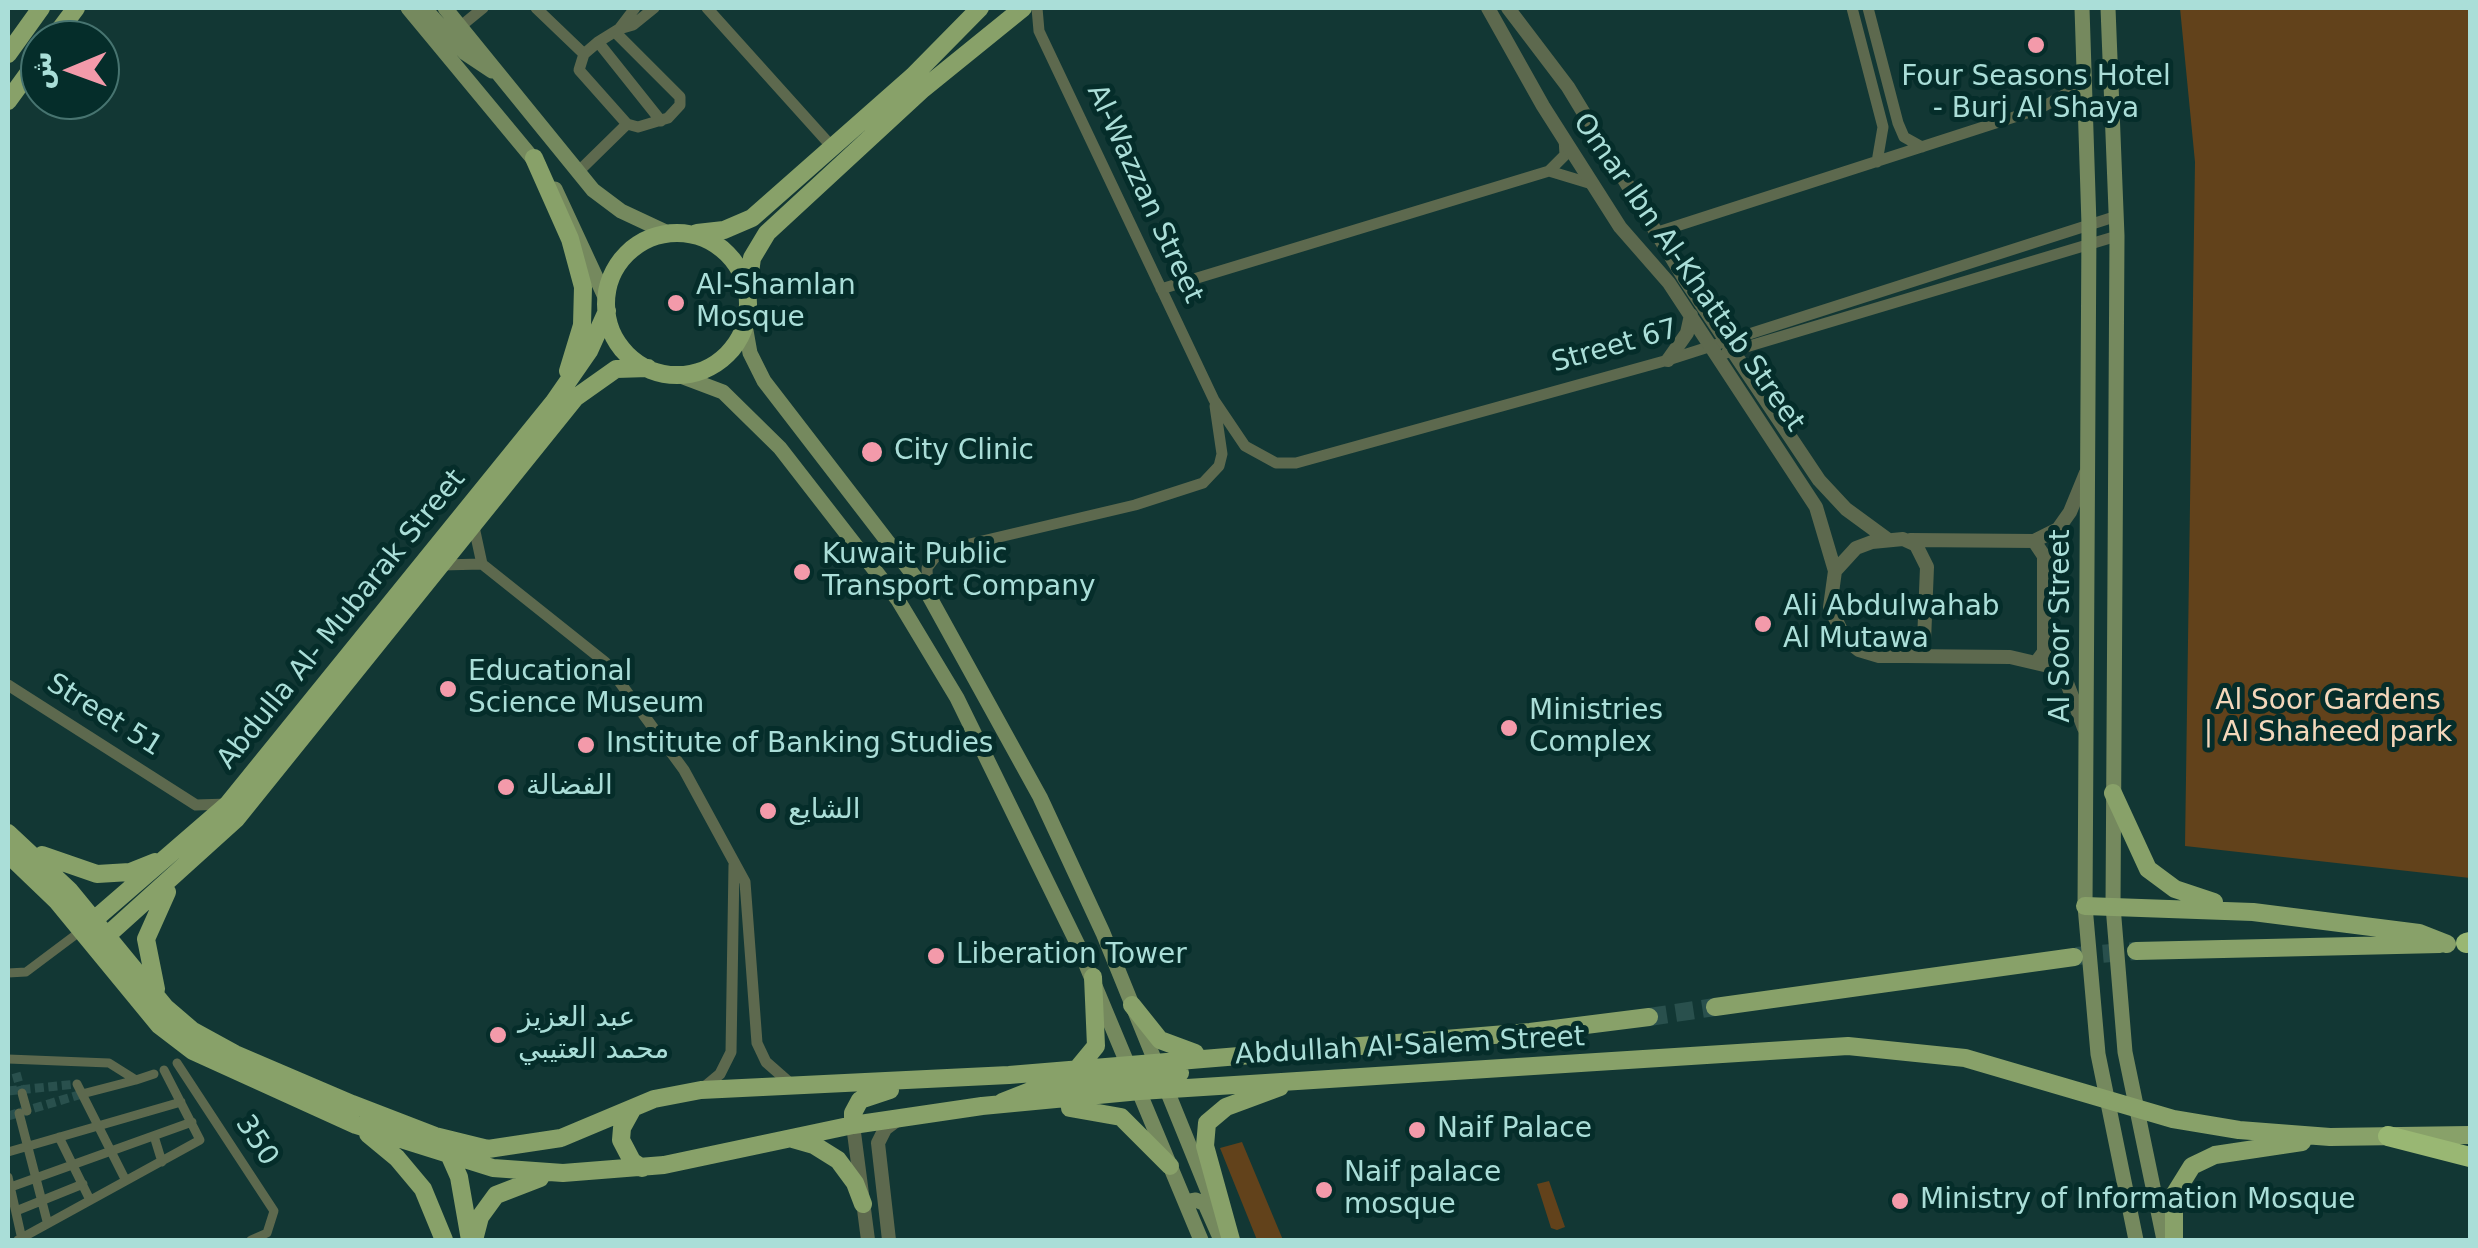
<!DOCTYPE html>
<meta charset="utf-8">
<style>
body{margin:0}
#map{position:relative;width:2478px;height:1248px;overflow:hidden;background:#123734;font-family:"DejaVu Sans","Noto Naskh Arabic",sans-serif}
canvas{display:block}
.frame{position:absolute;inset:0;border:10px solid #aaded8;pointer-events:none}
.north{position:absolute;left:20px;top:20px;width:100px;height:100px;box-sizing:border-box;background:#052d2a;border:2px solid #477470;border-radius:50%;rotate:269deg;font-size:28px;font-weight:700;line-height:40px;text-align:center;color:#aaded8}
.north::after{content:'';display:block;margin:auto;width:35px;height:45px;background:#f39aaa;clip-path:polygon(50% 0,100% 100%,50% 72%,0 100%)}
</style>
<div id="map">
<canvas width="2478" height="1248"></canvas>
<div class="frame"></div>
<div class="north">ش</div>
</div>
<script>
const ctx = document.querySelector('canvas').getContext('2d');
ctx.lineJoin = 'round';
function fillPath(path, color) { ctx.fillStyle = color; ctx.fill(path, 'evenodd'); }
const poly = rows => new Path2D(rows.map(r => 'M' + r).join(''));
function trace(path, color, width, dash) { ctx.strokeStyle = color; ctx.lineWidth = width; ctx.lineCap = dash ? 'butt' : 'round'; ctx.setLineDash(dash || []); ctx.stroke(path); }
function label(font, color, halo, rows, align = 'center') {
  ctx.font = font + ' "DejaVu Sans","Noto Naskh Arabic",sans-serif'; ctx.lineWidth = 10; ctx.setLineDash([]); ctx.textBaseline = 'middle'; ctx.strokeStyle = halo; ctx.fillStyle = color; for (const [text, x, y, turn = 0] of rows) {
    ctx.save(); ctx.translate(x, y); ctx.rotate((+turn || 0) * Math.PI / 180); ctx.textAlign = isNaN(turn) ? turn : align; if (halo) ctx.strokeText(text, 0, 0); ctx.fillText(text, 0, 0); ctx.restore();
  }
}
const green = poly([
 [2180,8,2470,8,2470,878,2185,846,2195,162],
 [1242,1142,1283,1240,1257,1240,1220,1148],
 [1549,1181,1565,1227,1557,1230,1551,1228,1537,1184]
]);
const pedestrianTunnel = poly([
 [16,1073,21,1091],
 [8,1091,77,1084],
 [8,1116,82,1094]
]);
const primaryTunnel = poly([
 [2076,956,2136,951],
 [1649,1017,1715,1007]
]);
const pedestrian = poly([
 [8,973,26,972,82,930],
 [8,1059,109,1063,136,1080,154,1074],
 [177,1063,274,1211,267,1233,251,1240],
 [77,1084,125,1179],
 [22,1093,27,1111],
 [82,1094,136,1080],
 [19,1113,47,1221],
 [154,1136,162,1162],
 [59,1137,90,1200],
 [8,1152,181,1102],
 [8,1177,21,1235],
 [8,1188,192,1122],
 [16,1211,83,1184],
 [18,1240,200,1140,164,1070]
]);
const minor = poly([
 [536,8,584,54],
 [635,8,619,29,633,25,654,8],
 [707,8,833,148],
 [1037,8,1039,31,1214,400,1245,446,1276,463,1296,463,1668,360,2117,216],
 [1852,8,1883,127,1877,162],
 [1868,8,1898,123,1904,137,1922,147],
 [461,26,483,8],
 [615,32,680,97,680,105,668,118,638,127,627,124,579,70,584,54,598,42,619,29],
 [598,42,661,121],
 [1549,171,1592,184],
 [578,172,627,124],
 [1658,232,2039,109,2069,92,2082,68],
 [1161,289,1549,171,1565,155,1564,138],
 [1726,353,2117,236],
 [474,527,482,564],
 [442,565,482,564,605,662,684,770,745,882,757,1043,766,1062,791,1084],
 [928,594,927,568,940,551,1135,505,1203,483,1219,466,1222,454,1215,406],
 [8,685,196,805,228,804],
 [702,1089,720,1074,731,1052,734,865]
]);
const tertiary = poly([
 [1488,8,1543,106,1620,227,1669,283,1816,507,1835,571,1830,607,1845,639,1859,650,1879,656,1905,656,1924,641,1927,567,1916,545,1903,539,1872,542,1856,548,1835,571],
 [1508,8,1568,87,1684,278,1819,480,1846,509,1887,539],
 [1668,360,1687,333,1691,315],
 [1910,540,2034,541,2058,529,2070,512,2086,473],
 [2034,541,2044,556,2044,652,2038,660],
 [1906,656,2010,657,2057,668,2067,683,2084,728],
 [853,1125,868,1240],
 [889,1240,878,1143,885,1129,897,1120]
]);
const secondary = poly([
 [408,8,539,166],
 [445,8,593,190,621,211,668,233],
 [2082,8,2089,225,2085,906,2098,1054,2136,1240],
 [2108,8,2117,236,2113,906,2125,1052,2164,1240],
 [413,14,426,10,465,53,492,71],
 [555,189,606,299],
 [745,325,750,353,764,381,928,594,1040,797,1103,933,1218,1216],
 [678,375,723,392,780,448,898,600,957,698,1077,943,1201,1240],
 [1185,1202,1196,1200,1205,1204,1221,1240]
]);
const primary = poly([
 [52,40,76,8],
 [8,54,41,8],
 [8,101,40,57],
 [534,158,570,239,583,287,582,325,568,371],
 [697,233,724,230,752,218,913,76,980,8],
 '606 304a71 71 0 1 1 142 0a71 71 0 1 1-142 0Z',
 [748,287,752,258,767,233,923,89,1023,8],
 [2113,793,2148,869,2175,889,2214,902],
 [8,833,69,890,165,1007,193,1031,235,1054,352,1104,435,1136,488,1149,561,1138,654,1099,701,1090,1009,1075,1530,1032,1649,1017],
 [8,854,57,901,159,1025,193,1051,356,1125,493,1168,563,1173,664,1165,853,1125,982,1106,1140,1091,1848,1046,1965,1058,2173,1119,2239,1130,2330,1137,2470,1135],
 [42,855,97,874,130,872,155,862],
 [2085,906,2253,912,2419,933,2447,944],
 [87,926,228,804,553,403,589,351,607,311],
 [101,941,236,819,575,398,616,369,648,368],
 [2136,951,2440,944],
 [156,989,146,939,167,892],
 [1132,1005,1160,1040,1195,1053],
 [1715,1007,2074,957],
 [1077,1069,1096,1046,1093,977],
 [1140,1091,1147,1077,1180,1073],
 [1002,1102,1035,1089,1151,1072],
 [633,1108,622,1128,621,1140,632,1161,642,1168],
 [1070,1108,1121,1117,1170,1166],
 [853,1125,853,1113,860,1100,890,1090],
 [368,1134,397,1158,423,1189,444,1240],
 [793,1139,814,1145,838,1160,855,1183,863,1204],
 [448,1152,459,1177,470,1240],
 [474,1240,480,1217,496,1195,540,1178],
 [1231,1240,1205,1146,1207,1123,1226,1107,1280,1087],
 [2174,1240,2174,1195,2192,1166,2215,1155,2302,1142]
]);
const motorway = poly([
 [2466,943,2470,942],
 [2388,1136,2470,1157]
]);
const markers = [
 [2036,45,10,"#f39aaa"],
 [676,303,10,"#f39aaa"],
 [872,452,12,"#f39aaa"],
 [802,572,10,"#f39aaa"],
 [1763,624,10,"#f39aaa"],
 [448,689,10,"#f39aaa"],
 [1509,728,10,"#f39aaa"],
 [586,745,10,"#f39aaa"],
 [506,787,10,"#f39aaa"],
 [768,811,10,"#f39aaa"],
 [936,956,10,"#f39aaa"],
 [498,1035,10,"#f39aaa"],
 [1417,1130,10,"#f39aaa"],
 [1324,1190,10,"#f39aaa"],
 [1900,1201,10,"#f39aaa"]
];
const poiNames = [
 ["Four Seasons Hotel",2036,78,"center"],
 ["- Burj Al Shaya",2036,110,"center"],
 ["Al-Shamlan",696,287],
 ["Mosque",696,319],
 ["City Clinic",894,452],
 ["Kuwait Public",822,556],
 ["Transport Company",822,588],
 ["Ali Abdulwahab",1783,608],
 ["Al Mutawa",1783,640],
 ["Educational",468,673],
 ["Science Museum",468,705],
 ["Ministries",1529,712],
 ["Complex",1529,744],
 ["Institute of Banking Studies",606,745],
 ["الفضالة",526,787],
 ["الشايع",788,811],
 ["Liberation Tower",956,956],
 ["عبد العزيز",518,1019],
 ["محمد العتيبي",518,1051],
 ["Naif Palace",1437,1130],
 ["Naif palace",1344,1174],
 ["mosque",1344,1206],
 ["Ministry of Information Mosque",1920,1201]
];
const streetNames = [
 ["Al-Wazzan Street",1144,194,65],
 ["Omar Ibn Al-Khattab Street",1688,273,55],
 ["Street 67",1615,347,-16],
 ["Abdulla Al- Mubarak Street",342,620,-51],
 ["Al Soor Street",2062,626,-90],
 ["Street 51",104,716,32],
 ["Abdullah Al-Salem Street",1410,1047,-3],
 ["350",256,1141,57]
];
const parkNames = [
 ["Al Soor Gardens",2328,702],
 ["| Al Shaheed park",2328,734]
];
fillPath(green, '#62421b');
trace(pedestrianTunnel, '#29504d', 9, [9, 4.5]);
trace(primaryTunnel, '#29504d', 18, [18, 9]);
trace(pedestrian, '#5d694e', 9);
trace(minor, '#5d694e', 11);
trace(tertiary, '#5d694e', 14);
trace(secondary, '#75895e', 15);
trace(primary, '#88a169', 18);
trace(motorway, '#99b773', 20);
for (const [x, y, r, color] of markers) { const dot = new Path2D(); dot.arc(x, y, r, 0, 2 * Math.PI); ctx.fillStyle = color; ctx.fill(dot); trace(dot, '#052d2a', 4); }
label('28px', '#aaded8', '#052d2a', poiNames, 'left');
label('28px', '#aaded8', '#052d2a', streetNames);
label('28px', '#f4d7ba', '#052d2a', parkNames);
</script>
